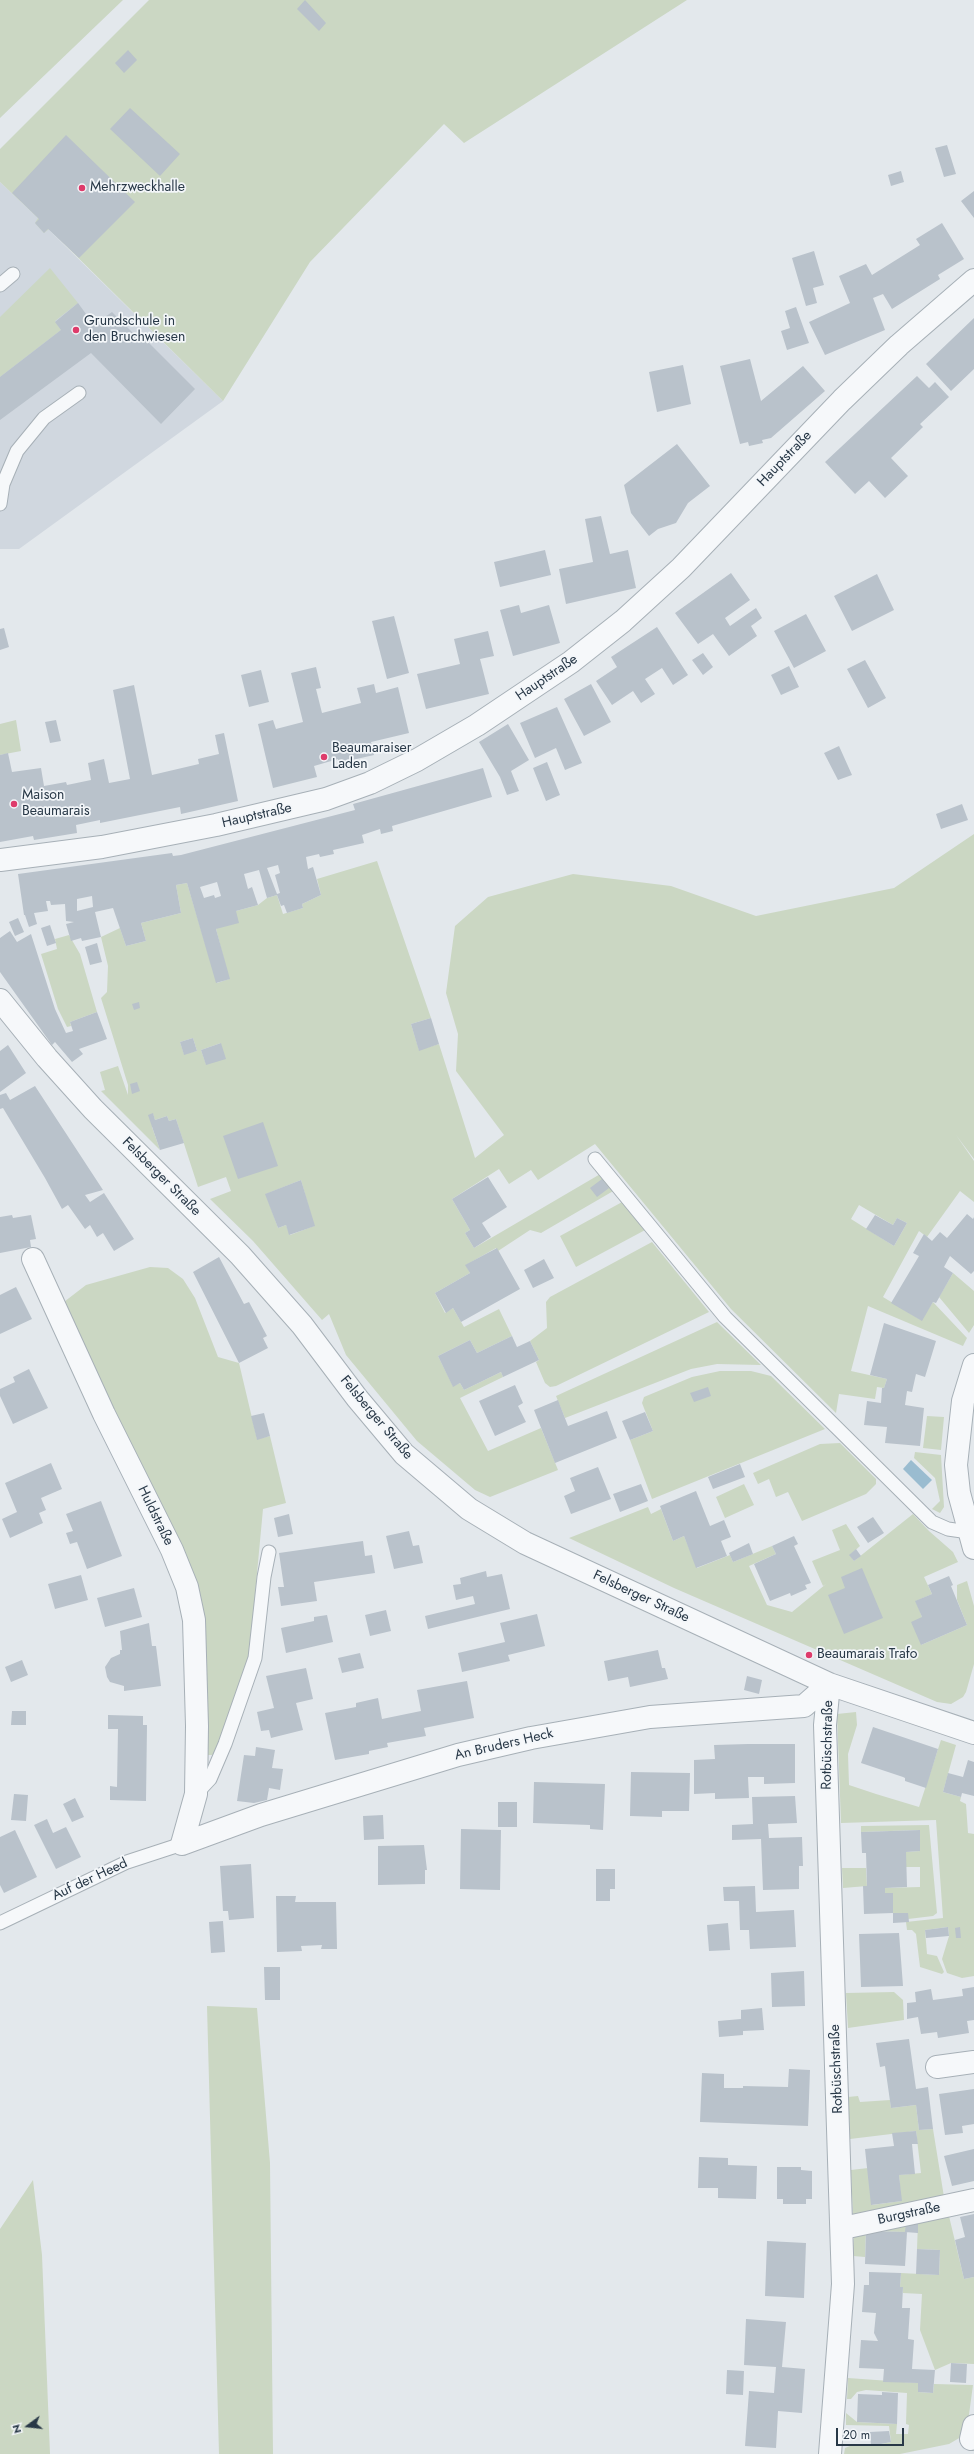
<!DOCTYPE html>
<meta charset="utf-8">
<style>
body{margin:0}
#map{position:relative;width:974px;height:2454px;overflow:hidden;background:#e3e8ec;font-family:Jost,sans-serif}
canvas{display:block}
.north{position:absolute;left:8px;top:2406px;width:40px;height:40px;-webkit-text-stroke:3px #f3f6f9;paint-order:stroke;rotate:255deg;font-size:11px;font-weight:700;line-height:16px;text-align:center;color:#283847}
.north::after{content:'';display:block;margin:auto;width:14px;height:18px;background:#283847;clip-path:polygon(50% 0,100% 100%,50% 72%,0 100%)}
.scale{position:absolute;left:836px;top:2428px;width:68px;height:18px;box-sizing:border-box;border:2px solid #283847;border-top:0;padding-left:5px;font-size:12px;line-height:14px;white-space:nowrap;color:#283847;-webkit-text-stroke:3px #f3f6f9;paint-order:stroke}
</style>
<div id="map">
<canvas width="974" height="2454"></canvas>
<div class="north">N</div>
<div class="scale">20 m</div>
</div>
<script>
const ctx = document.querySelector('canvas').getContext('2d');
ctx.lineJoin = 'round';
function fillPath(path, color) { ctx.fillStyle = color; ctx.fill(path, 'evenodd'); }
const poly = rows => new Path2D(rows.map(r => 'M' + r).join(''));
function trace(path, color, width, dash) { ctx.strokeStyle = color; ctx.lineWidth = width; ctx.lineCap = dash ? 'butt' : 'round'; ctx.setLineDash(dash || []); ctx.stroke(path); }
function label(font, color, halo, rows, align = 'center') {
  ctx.font = font + ' Jost,sans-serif'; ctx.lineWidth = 3.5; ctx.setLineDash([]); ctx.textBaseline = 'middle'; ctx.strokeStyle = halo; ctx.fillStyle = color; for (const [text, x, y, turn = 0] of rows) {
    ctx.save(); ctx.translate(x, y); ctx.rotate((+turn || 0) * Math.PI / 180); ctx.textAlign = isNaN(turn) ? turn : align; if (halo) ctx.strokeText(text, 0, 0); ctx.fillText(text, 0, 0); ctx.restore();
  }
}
const built = poly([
 [0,182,39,219,45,232,48,229,223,401,19,549,0,549]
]);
const green = poly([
 [0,0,123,0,0,118],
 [149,0,687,0,464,143,444,124,310,262,223,401,49,229,44,233,35,223,38,218,0,182,0,149],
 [50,268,78,303,55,321,61,330,0,377,0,317],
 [16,720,21,751,0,755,0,724],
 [974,834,974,1159,956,1135,974,1161,974,1202,960,1191,927,1237,919,1231,883,1297,921,1320,933,1302,967,1338,963,1346,868,1306,851,1371,887,1379,884,1388,877,1387,875,1399,839,1394,836,1413,731,1309,595,1144,538,1180,531,1170,509,1184,499,1169,452,1199,470,1230,465,1233,474,1248,602,1173,615,1190,541,1233,530,1230,498,1251,496,1248,466,1265,470,1273,435,1293,445,1313,453,1308,464,1327,499,1309,512,1336,477,1353,470,1340,438,1356,453,1386,460,1383,464,1390,501,1372,503,1377,460,1398,488,1451,541,1428,558,1470,490,1497,475,1490,417,1441,346,1355,329,1314,322,1320,253,1241,210,1199,231,1191,226,1177,198,1187,176,1119,169,1121,167,1116,155,1120,153,1114,152,1127,160,1150,101,1091,105,1090,100,1072,118,1066,128,1095,128,1085,101,998,107,992,108,966,101,937,120,928,126,946,146,941,141,923,181,913,176,885,187,883,217,983,229,979,216,929,236,911,258,905,267,898,277,895,283,914,303,908,302,904,321,895,317,879,377,861,431,1018,411,1024,419,1050,439,1044,475,1158,504,1135,456,1071,458,1034,446,993,455,926,488,897,573,874,671,886,756,916,894,888],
 [193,1038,197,1051,184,1054,180,1042],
 [221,1043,206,1064,201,1050],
 [301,1180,314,1226,290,1235,286,1225,278,1228,266,1194],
 [859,1205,893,1225,897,1218,907,1223,894,1246,851,1219],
 [69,935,80,954,97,1012,70,1022,71,1026,67,1027,58,1009,41,954,57,949,55,939],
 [624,1201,647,1229,576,1267,560,1236],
 [652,1242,709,1312,556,1386,550,1387,545,1383,536,1362,539,1360,530,1341,547,1328,546,1302,550,1297],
 [150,1267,168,1268,183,1279,195,1298,218,1357,239,1363,257,1439,270,1436,286,1503,263,1509,250,1648,251,1657,218,1750,212,1755,206,1755,202,1619,60,1305,86,1285],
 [953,1273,974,1291,974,1325,969,1333,939,1297],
 [717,1322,761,1365,717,1364,691,1369,565,1418,556,1396],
 [720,1371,751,1371,771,1376,825,1429,652,1499,630,1440,653,1431,642,1403,644,1397,692,1377],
 [927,1416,944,1417,941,1450,923,1448],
 [840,1443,876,1479,876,1484,866,1494,802,1521,788,1492,776,1497,769,1479,758,1484,753,1473,820,1444],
 [915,1452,941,1455,944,1507,940,1513,932,1509,940,1501,935,1478,914,1458],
 [744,1484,754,1505,725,1518,716,1497],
 [648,1507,651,1514,661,1509,673,1541,684,1536,697,1568,730,1555,733,1562,772,1546,776,1554,749,1566,767,1605,792,1612,826,1584,823,1586,812,1561,840,1550,832,1530,846,1524,860,1546,850,1555,854,1561,913,1514,929,1531,953,1552,958,1562,924,1577,932,1594,916,1601,922,1617,921,1645,967,1625,957,1600,957,1585,967,1581,974,1606,974,1664,966,1692,963,1697,951,1704,937,1702,674,1588,569,1538],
 [856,1712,857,1725,848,1754,849,1785,876,1794,919,1807,941,1740,956,1745,943,1792,961,1797,960,1801,966,1804,968,1833,974,1834,974,1976,962,1978,947,1973,942,1959,949,1936,948,1927,925,1930,927,1954,937,1956,944,1972,942,1974,920,1967,916,1934,912,1930,907,1930,906,1922,943,1918,936,1820,841,1823,837,1714],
 [929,1825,937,1913,933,1916,908,1919,908,1913,893,1913,893,1893,885,1893,885,1888,920,1887,920,1867,906,1867,906,1852,920,1851,920,1830,861,1832,861,1826],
 [842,1868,866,1868,867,1886,843,1888],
 [894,1992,903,2000,904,2020,848,2028,846,1993],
 [207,2006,257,2008,270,2163,273,2454,219,2454],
 [858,2096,860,2102,890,2100,891,2108,916,2105,919,2130,933,2129,944,2197,853,2216,851,2170,868,2168,872,2205,901,2201,899,2175,921,2173,916,2131,850,2139,848,2097],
 [33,2180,42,2255,50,2454,0,2454,0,2229],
 [948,2212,964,2279,974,2277,974,2364,951,2363,935,2370,920,2330,922,2294,903,2293,903,2287,900,2287,901,2273,939,2275,940,2250,917,2249,918,2222,905,2232,866,2231,865,2257,853,2256,854,2232],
 [848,2378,918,2383,918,2392,933,2393,934,2384,973,2385,968,2422,961,2437,949,2444,900,2454,844,2454,845,2448,850,2446,871,2446,891,2442,889,2426,846,2425,846,2413,857,2422,897,2424,896,2434,908,2434,909,2425,906,2424,907,2393,866,2390,857,2392,851,2399,847,2399]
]);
const water = poly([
 [911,1460,932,1480,923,1489,903,1469]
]);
const building = poly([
 [305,0,326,23,319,31,297,9],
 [128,50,137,60,124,73,115,63],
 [130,108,180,154,160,176,110,129],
 [66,135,135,202,79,258,48,229,44,233,35,223,39,219,12,193],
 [947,145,956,174,944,177,935,148],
 [901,171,904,182,891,186,888,175],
 [974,191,974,218,961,201],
 [942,223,964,259,938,275,940,279,892,309,883,294,873,298,885,330,825,355,809,322,850,303,839,276,866,264,872,275,920,245,916,239],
 [814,251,824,285,813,288,817,303,806,306,792,258],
 [78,303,94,325,112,312,139,339,142,336,195,389,161,424,91,353,0,420,0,377,61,330,55,322],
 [796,307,809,343,787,350,781,331,790,328,785,311],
 [974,318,974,369,951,391,926,364],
 [750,359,761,401,803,366,825,391,771,438,762,440,763,443,749,446,748,442,740,444,720,366],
 [683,365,691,404,657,412,649,372],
 [917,376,929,388,935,382,949,397,920,424,923,427,891,458,908,476,885,498,869,481,855,494,825,462],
 [677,444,710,486,688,503,676,523,658,529,649,536,631,513,624,485],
 [601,516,610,554,628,550,636,588,566,604,559,569,593,562,585,519],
 [545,550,551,575,500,587,494,562],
 [731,573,750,600,725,618,730,626,756,608,762,618,751,626,757,636,729,656,713,634,698,644,675,613],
 [877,574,894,610,852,631,834,596],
 [519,605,521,613,549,605,560,643,513,656,500,610],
 [806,614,826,651,794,668,774,631],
 [394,616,409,673,387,679,372,621],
 [657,627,688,675,673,685,662,668,645,679,655,694,641,703,633,691,612,705,596,681,617,667,611,657],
 [4,628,9,647,0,650,0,629],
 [488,631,494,656,480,659,489,694,426,709,417,674,460,664,454,639],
 [703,653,713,667,703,675,692,660],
 [865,660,886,698,868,708,847,669],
 [789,666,799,687,781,695,771,675],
 [316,667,321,688,316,689,322,713,361,703,357,688,374,684,376,693,398,687,409,733,371,742,374,755,339,763,338,759,314,766,317,777,273,788,258,724,273,720,276,729,303,722,291,673],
 [261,670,269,702,249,707,241,675],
 [591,684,611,722,584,736,564,699],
 [134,685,152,775,199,764,198,759,219,754,215,735,224,733,238,801,181,814,180,807,100,823,100,820,76,825,77,833,34,840,33,836,0,842,0,755,8,753,12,772,41,768,44,786,66,782,67,785,91,780,88,763,104,759,109,783,130,779,113,690],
 [557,707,582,763,565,770,556,748,535,758,520,723],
 [56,720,61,741,50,743,45,722],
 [508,724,529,760,511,771,519,791,507,795,500,777,479,742],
 [839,746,852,775,838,780,824,753],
 [547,762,560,795,546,801,533,768],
 [483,768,492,797,392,826,393,831,381,834,380,829,362,835,364,843,333,850,334,854,320,857,319,854,306,857,308,869,313,867,321,895,302,904,303,908,287,913,284,905,281,906,277,895,267,898,259,870,244,874,248,889,252,887,258,905,236,911,239,923,216,929,230,979,216,983,187,883,176,885,181,913,141,923,146,941,126,946,113,908,95,912,101,937,82,941,81,938,71,941,66,924,74,922,66,921,65,904,51,905,50,901,46,901,48,911,34,913,37,924,29,927,25,915,24,915,18,874,172,853,173,856,181,855,355,810,353,804],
 [278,865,280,873,275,875,280,893,277,894,267,868],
 [217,882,221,896,215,898,214,895,204,898,200,887],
 [92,896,93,907,77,911,77,899],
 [962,804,968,820,941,829,936,814],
 [18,918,24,932,15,936,9,922],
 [50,925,56,943,47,946,41,928],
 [10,931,17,942,31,934,55,1009,66,1033,73,1031,70,1022,97,1012,107,1039,79,1049,83,1054,72,1062,55,1042,52,1045,0,972,0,938],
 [97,943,102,962,90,965,85,947],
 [139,1002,140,1008,134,1010,132,1004],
 [431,1018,439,1044,419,1051,411,1024],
 [193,1038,197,1051,184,1055,180,1042],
 [221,1043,226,1059,206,1065,201,1050],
 [8,1045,26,1073,0,1092,0,1051],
 [137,1082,140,1091,132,1094,130,1084],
 [35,1086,103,1190,85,1195,90,1202,104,1193,134,1239,114,1251,103,1233,97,1237,90,1225,85,1229,68,1205,62,1209,45,1178,3,1108,0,1109,0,1095,6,1093,10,1100],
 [153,1113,155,1120,167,1116,169,1121,176,1119,184,1143,160,1150,148,1115],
 [263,1122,278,1166,238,1179,223,1136],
 [488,1177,507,1207,482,1223,491,1237,474,1248,465,1233,470,1230,452,1199],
 [602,1179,609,1188,597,1197,590,1188],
 [301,1180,315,1226,289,1235,286,1225,278,1228,265,1194],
 [967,1214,973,1219,974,1217,974,1271,971,1274,950,1256,944,1267,953,1273,936,1303,933,1302,922,1321,891,1303,919,1256,913,1253,924,1234,932,1241,940,1232,947,1238],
 [12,1215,13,1218,31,1215,36,1239,30,1240,31,1247,0,1253,0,1217],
 [875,1215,893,1225,897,1218,907,1223,894,1246,866,1229],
 [497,1248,520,1289,461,1322,453,1308,446,1313,435,1293,470,1273,465,1265],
 [219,1257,244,1304,249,1302,267,1336,263,1338,268,1348,239,1363,193,1272],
 [544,1259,554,1278,533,1288,524,1270],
 [16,1287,32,1319,0,1334,0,1295],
 [884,1323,936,1341,925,1377,916,1374,912,1392,907,1391,905,1405,924,1408,920,1446,885,1443,887,1427,864,1425,867,1401,881,1403,882,1388,884,1388,887,1379,870,1375],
 [512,1336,517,1347,530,1341,539,1360,503,1377,501,1372,464,1390,460,1383,453,1387,438,1356,470,1340,477,1353],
 [29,1369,48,1408,13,1424,0,1396,0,1389,15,1382,13,1377],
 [515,1385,523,1403,518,1406,526,1422,495,1436,479,1401],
 [708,1387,711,1396,694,1402,690,1393],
 [558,1400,568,1426,607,1411,617,1438,555,1463,534,1410],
 [645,1412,653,1431,630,1440,622,1421],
 [264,1413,270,1436,257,1440,251,1416],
 [51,1463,62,1489,41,1498,46,1510,39,1513,43,1523,10,1538,2,1519,17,1512,5,1483],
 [740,1464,745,1477,713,1489,708,1477],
 [598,1467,611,1499,571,1514,564,1496,575,1491,570,1478],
 [641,1484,648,1501,620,1512,613,1494],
 [696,1491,710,1526,724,1520,731,1537,721,1541,727,1556,696,1568,684,1536,673,1541,660,1506],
 [101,1501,122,1556,87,1569,77,1542,70,1544,66,1533,73,1531,66,1514],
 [289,1514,293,1534,278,1537,274,1518],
 [873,1517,884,1533,868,1543,857,1527],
 [409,1531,413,1546,419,1545,423,1563,394,1569,386,1536],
 [794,1536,798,1544,794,1546,811,1583,805,1585,807,1589,791,1596,790,1593,770,1601,754,1564,776,1554,772,1546],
 [363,1541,365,1556,372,1555,375,1573,314,1582,317,1601,281,1606,278,1587,284,1587,279,1553],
 [749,1543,753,1554,733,1562,729,1553],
 [856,1549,861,1556,854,1561,849,1555],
 [862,1568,883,1618,844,1634,828,1595,845,1588,841,1577],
 [486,1571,487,1577,502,1574,510,1609,428,1629,425,1616,475,1604,473,1596,456,1600,453,1585,461,1584,460,1578],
 [81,1575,88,1600,55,1609,48,1584],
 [949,1576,953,1585,951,1586,967,1625,921,1645,911,1622,922,1617,915,1601,932,1594,928,1585],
 [134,1588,142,1617,105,1627,97,1598],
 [386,1610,391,1631,370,1636,365,1615],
 [537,1614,545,1646,508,1655,510,1661,462,1672,458,1653,505,1642,500,1623],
 [327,1615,333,1642,286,1653,281,1628,314,1621,314,1617],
 [149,1623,152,1646,156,1646,161,1686,124,1691,124,1686,110,1682,107,1677,105,1667,111,1658,120,1654,120,1650,122,1650,120,1631],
 [658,1650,662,1668,665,1668,668,1679,630,1687,628,1677,608,1681,604,1661],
 [360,1653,364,1668,342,1673,338,1658],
 [22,1660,28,1675,11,1682,5,1667],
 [306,1668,313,1699,296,1703,303,1730,271,1738,269,1730,261,1731,257,1712,274,1708,266,1676],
 [747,1676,762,1680,759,1694,744,1690],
 [467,1681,474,1718,424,1728,426,1736,387,1743,388,1747,369,1751,369,1754,335,1760,325,1713,356,1707,356,1703,378,1698,382,1719,421,1711,417,1690],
 [12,1711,26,1711,26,1725,11,1725],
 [108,1715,143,1716,143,1725,147,1725,146,1801,110,1800,110,1786,117,1787,118,1729,108,1729],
 [873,1727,938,1749,926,1788,905,1781,905,1778,903,1777,861,1763],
 [748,1744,795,1744,795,1783,764,1784,764,1777,748,1777,749,1798,715,1799,715,1793,694,1794,694,1760,715,1759,714,1745],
 [256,1747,275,1750,272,1768,283,1769,280,1790,269,1788,267,1800,254,1803,237,1801,244,1755,255,1756],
 [968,1760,974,1762,974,1796,962,1793,961,1797,943,1792,948,1773,963,1777],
 [631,1772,690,1773,689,1811,662,1811,662,1817,630,1816],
 [534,1782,605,1784,603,1830,590,1829,590,1825,533,1823],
 [14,1794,28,1795,26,1821,11,1820],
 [795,1796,797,1823,768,1824,769,1838,802,1837,803,1866,799,1866,799,1889,763,1890,761,1839,732,1840,732,1825,753,1824,752,1797],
 [75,1798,84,1817,72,1822,63,1804],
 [498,1802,517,1802,517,1827,498,1827],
 [383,1815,384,1839,364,1840,363,1816],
 [47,1819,53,1833,66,1827,81,1857,56,1869,34,1825],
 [461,1829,501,1830,500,1890,460,1889],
 [15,1830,37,1877,4,1893,0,1885,0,1837],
 [920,1830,920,1851,906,1852,907,1887,885,1888,885,1893,893,1893,893,1913,864,1914,863,1886,867,1886,866,1853,862,1853,861,1832],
 [424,1845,427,1870,425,1870,425,1884,378,1885,378,1846],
 [251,1864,254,1918,229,1920,228,1911,223,1911,220,1866],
 [596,1869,615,1869,615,1889,610,1889,610,1901,596,1901],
 [755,1886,756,1912,794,1910,796,1947,750,1949,749,1930,740,1930,739,1901,724,1901,723,1887],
 [276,1896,296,1896,295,1902,336,1902,337,1949,321,1949,322,1945,301,1946,302,1951,277,1952],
 [893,1913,908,1913,909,1922,893,1923],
 [223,1921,225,1952,211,1953,209,1922],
 [728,1923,730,1950,709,1951,707,1925],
 [948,1927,949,1936,926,1938,925,1930],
 [960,1927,961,1938,956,1938,955,1928],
 [899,1933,903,1986,861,1987,859,1934],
 [264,1967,280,1967,280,2000,265,2000],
 [804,1971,805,2006,772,2007,771,1973],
 [974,1987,974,2020,967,2021,969,2033,938,2038,937,2032,921,2034,918,2017,907,2019,907,2003,916,2002,915,1992,931,1989,933,2000,963,1996,962,1989],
 [762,2008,764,2030,743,2031,743,2035,719,2037,718,2021,741,2019,741,2010],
 [909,2039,916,2089,928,2087,933,2129,919,2130,916,2105,891,2108,885,2066,880,2067,876,2043],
 [789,2069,810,2070,808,2126,700,2122,702,2073,724,2074,724,2088,743,2088,743,2086,788,2087],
 [974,2089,974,2124,962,2126,963,2133,945,2135,939,2094],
 [916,2131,918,2144,912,2144,915,2174,899,2175,902,2201,871,2205,865,2149,894,2146,892,2133],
 [974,2149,974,2181,952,2186,944,2156],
 [699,2157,728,2158,728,2165,757,2166,756,2199,718,2198,718,2188,698,2188],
 [777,2167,801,2167,801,2170,812,2171,812,2199,806,2199,806,2204,783,2204,783,2199,777,2199],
 [974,2214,974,2277,964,2279,955,2240,965,2237,960,2217],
 [906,2222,918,2222,918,2233,905,2232],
 [866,2231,907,2232,905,2266,865,2264],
 [767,2241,806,2243,804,2298,765,2296],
 [917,2249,940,2250,939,2275,916,2274],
 [869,2272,901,2273,900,2287,903,2287,902,2308,910,2308,908,2339,914,2340,912,2369,935,2370,933,2393,918,2392,918,2383,883,2382,884,2369,859,2368,861,2340,878,2341,874,2333,876,2313,862,2312,864,2285,869,2285],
 [746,2319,786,2322,782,2367,805,2369,802,2413,778,2411,776,2448,745,2446,749,2391,774,2393,776,2367,744,2365],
 [951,2363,967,2364,966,2383,950,2382],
 [727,2370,744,2371,743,2395,726,2394],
 [882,2392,898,2393,897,2424,857,2422,858,2394,882,2395],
 [889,2431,891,2442,871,2446,870,2432]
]);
const service = poly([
 [0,285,13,274],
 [0,504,3,484,17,451,44,418,79,393],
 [595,1159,725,1317,932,1522,948,1529,969,1532],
 [196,1794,210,1779,225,1744,255,1658,264,1577,269,1552],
 [0,1923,127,1862,182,1844]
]);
const minor = poly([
 [0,860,102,847,216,825,326,799,370,783,417,760,477,725,571,662,623,621,681,568,842,400,899,345,974,280],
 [0,1000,47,1058,93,1109,240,1255,302,1325,357,1398,404,1454,469,1509,525,1543,829,1684,974,1733],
 [33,1259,104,1414,172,1550,187,1587,194,1620,197,1726,196,1794,182,1844],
 [974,1365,963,1401,956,1465,959,1493,974,1548],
 [829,1684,825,1725,843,2284,830,2454],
 [182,1844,261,1815,458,1755,531,1738,650,1717,804,1706,829,1684],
 [937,2067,974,2062],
 [843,2228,974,2200],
 [971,2439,974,2426]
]);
const markers = [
 [82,188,4,"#de3b6b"],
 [76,330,4,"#de3b6b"],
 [324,757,4,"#de3b6b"],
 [14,804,4,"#de3b6b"],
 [809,1655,4,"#de3b6b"]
];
const poiNames = [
 ["Mehrzweckhalle",90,188],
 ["Grundschule in",84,322],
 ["den Bruchwiesen",84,338],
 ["Beaumaraiser",332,749],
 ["Laden",332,765],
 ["Maison",22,796],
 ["Beaumarais",22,812],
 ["Beaumarais Trafo",817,1655]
];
const streetNames = [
 ["Hauptstraße",785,459,-46],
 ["Hauptstraße",547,678,-34],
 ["Hauptstraße",257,816,-13],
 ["Felsberger Straße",161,1177,45],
 ["Felsberger Straße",376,1418,50],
 ["Huldstraße",155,1516,64],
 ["Felsberger Straße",641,1597,25],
 ["An Bruders Heck",504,1745,-13],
 ["Rotbüschstraße",828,1745,-89],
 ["Auf der Heed",90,1880,-25],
 ["Rotbüschstraße",837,2069,-92],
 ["Burgstraße",909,2214,-12]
];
fillPath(built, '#d0d7df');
fillPath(green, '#cbd7c3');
fillPath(water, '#9abcd0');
fillPath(building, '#b9c2cb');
trace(service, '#a7b0b7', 15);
trace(minor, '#a7b0b7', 24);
trace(service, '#f6f8fa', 13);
trace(minor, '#f6f8fa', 22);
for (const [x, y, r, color] of markers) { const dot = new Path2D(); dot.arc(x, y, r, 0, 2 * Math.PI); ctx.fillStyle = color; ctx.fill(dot); trace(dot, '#f3f6f9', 1.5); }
label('14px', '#283847', '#f3f6f9', poiNames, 'left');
label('14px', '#283847', '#f3f6f9', streetNames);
</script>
